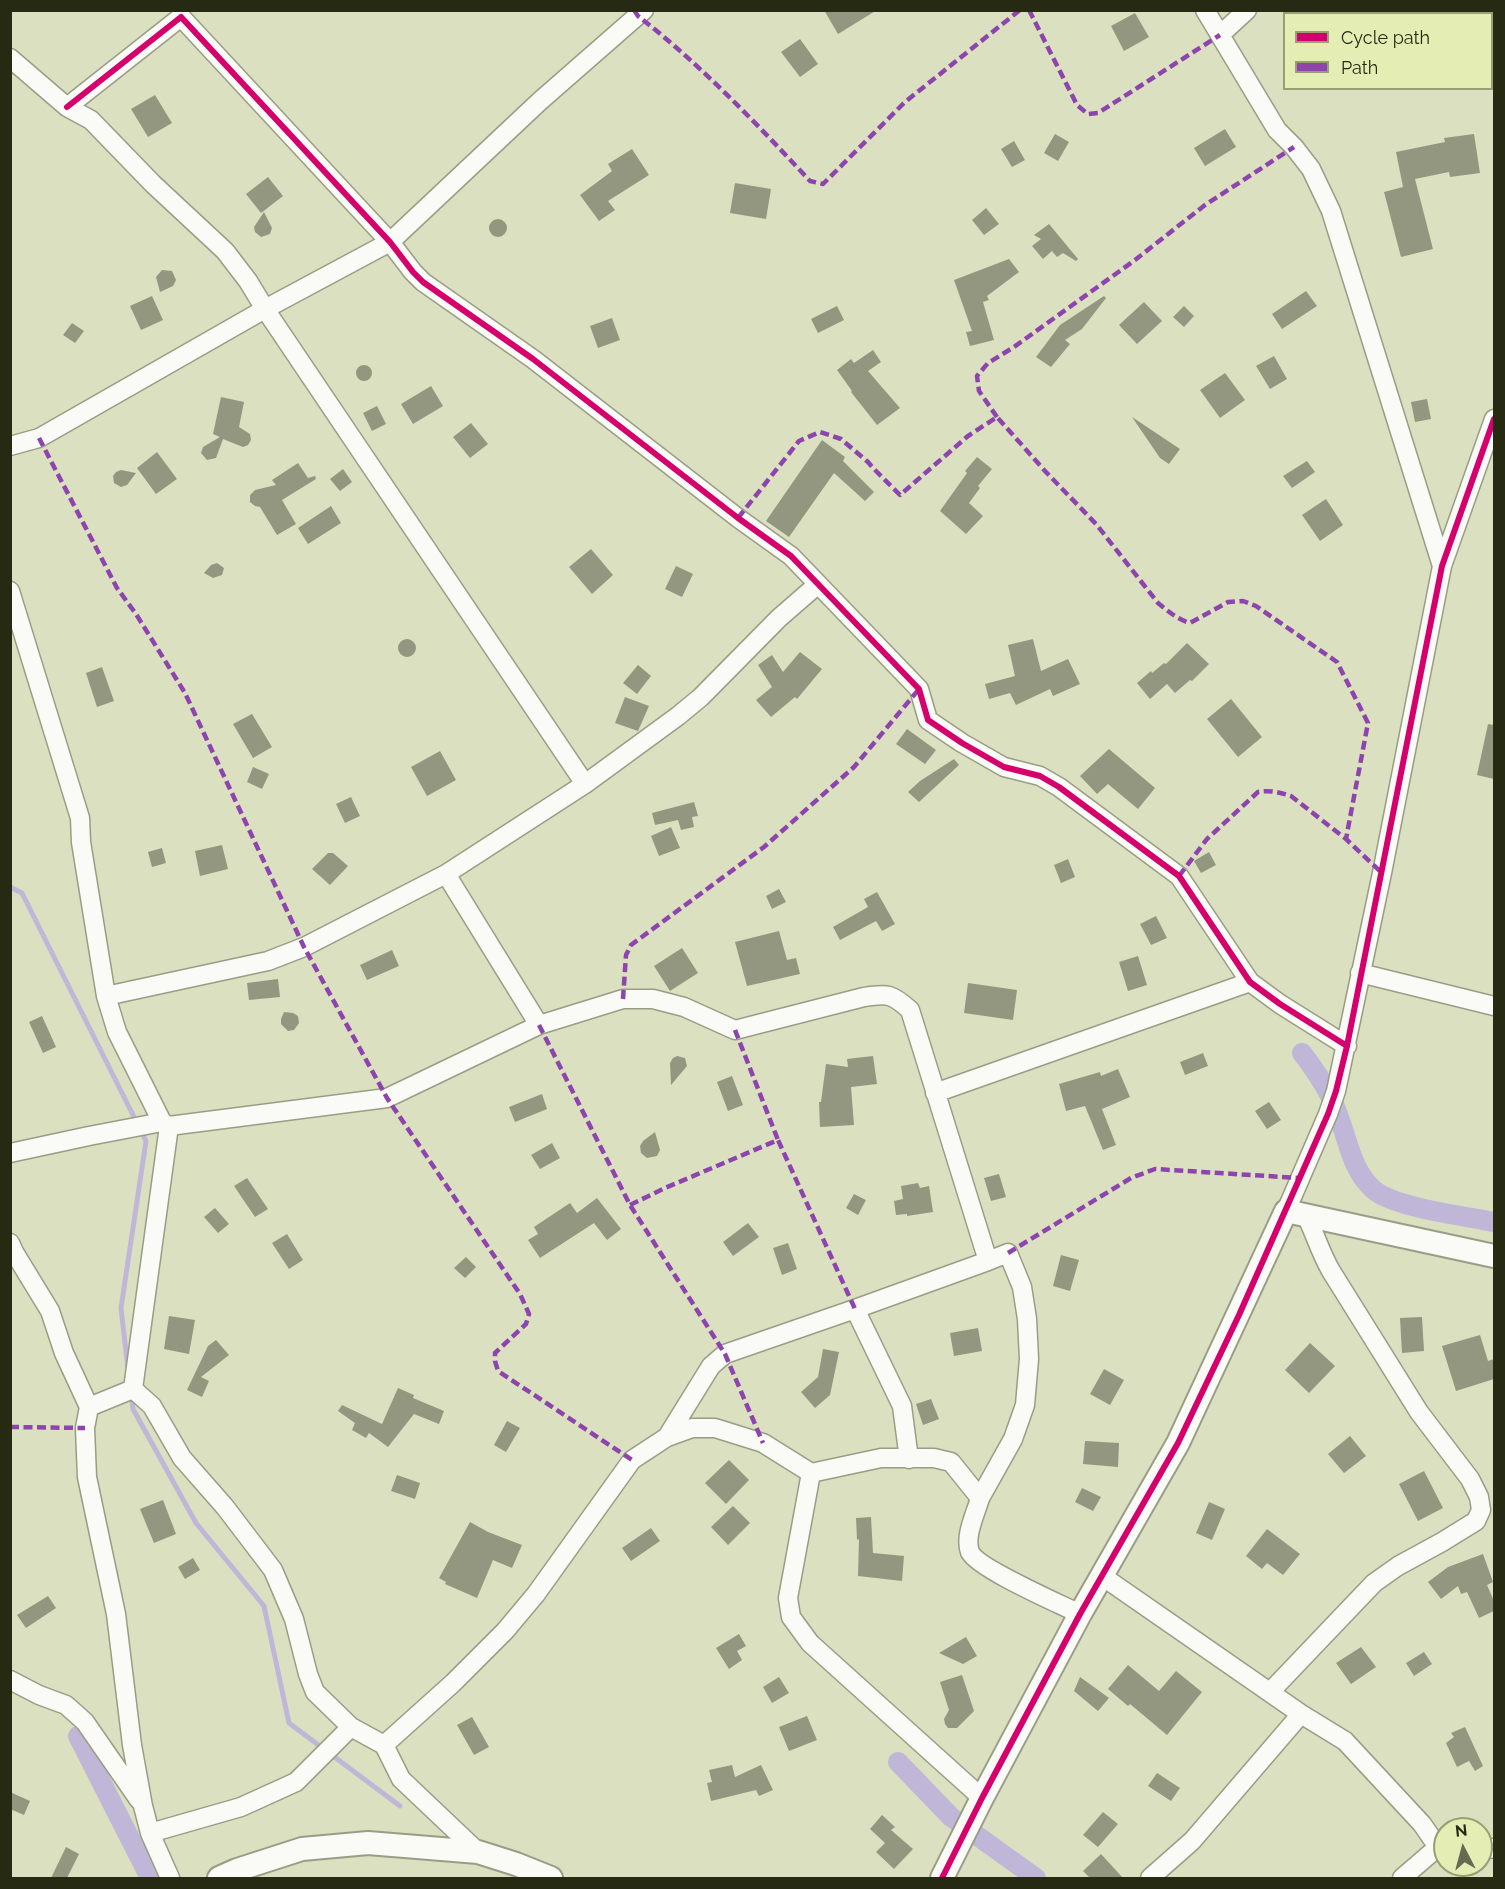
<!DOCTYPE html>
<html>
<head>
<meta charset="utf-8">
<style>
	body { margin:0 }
	#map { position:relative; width:1505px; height:1889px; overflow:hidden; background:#dbe0c0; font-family:Raleway,sans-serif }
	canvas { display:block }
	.frame { position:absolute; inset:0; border:12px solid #272a13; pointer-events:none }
	.legend { position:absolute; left:1283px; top:12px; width:210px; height:78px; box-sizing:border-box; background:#e4edb3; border:2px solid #989f73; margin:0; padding:8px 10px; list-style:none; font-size:18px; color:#272a13 }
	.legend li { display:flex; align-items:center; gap:12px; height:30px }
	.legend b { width:30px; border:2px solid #989f73 }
	.north { position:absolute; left:1433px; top:1817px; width:60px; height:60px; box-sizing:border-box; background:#e4edb3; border:2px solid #989f73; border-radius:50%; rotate:354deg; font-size:16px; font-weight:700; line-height:24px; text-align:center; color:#272a13 }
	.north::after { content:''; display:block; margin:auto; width:21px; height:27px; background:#666a50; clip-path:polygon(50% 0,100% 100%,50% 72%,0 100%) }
</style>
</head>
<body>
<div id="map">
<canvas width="1505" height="1889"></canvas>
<div class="frame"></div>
<ul class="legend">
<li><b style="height:8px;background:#d6006c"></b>Cycle path</li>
<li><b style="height:8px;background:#8e44ad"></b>Path</li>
</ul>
<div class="north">N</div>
</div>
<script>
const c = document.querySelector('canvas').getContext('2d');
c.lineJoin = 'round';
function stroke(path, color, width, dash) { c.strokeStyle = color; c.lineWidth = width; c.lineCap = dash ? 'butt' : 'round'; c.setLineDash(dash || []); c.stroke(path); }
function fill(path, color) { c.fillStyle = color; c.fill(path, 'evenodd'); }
stroke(new Path2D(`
	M 10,887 L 22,893 L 146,1141 L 121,1308 L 128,1369
	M 131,1393 L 133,1409 L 196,1523 L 264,1606 L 289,1723 L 400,1806`), '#c0b7d8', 5);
stroke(new Path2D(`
	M 1302,1053 C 1316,1071 1329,1090 1337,1112 C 1348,1139 1351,1170 1374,1190 C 1396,1208 1465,1216 1494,1222
	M 78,1736 L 150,1878
	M 898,1762 L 951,1817 L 1036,1878`), '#c0b7d8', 20);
fill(new Path2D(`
	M 824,10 L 877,10 L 838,34 Z
	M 1135,13 L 1149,37 L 1124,51 L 1111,26 Z
	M 800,39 L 818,64 L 800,77 L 781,52 Z
	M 155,95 L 172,123 L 148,137 L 131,109 Z
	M 1225,129 L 1236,147 L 1205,166 L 1194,148 Z
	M 1055,134 L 1069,142 L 1058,161 L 1044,153 Z
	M 1474,134 L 1480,173 L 1450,177 L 1449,172 L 1415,179 L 1433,249 L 1401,257 L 1384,192 L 1403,187 L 1396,152 L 1445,142 L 1444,138 Z
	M 1014,141 L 1025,160 L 1012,167 L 1001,149 Z
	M 632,149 L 649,175 L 608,201 L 615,210 L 599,221 L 580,195 L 612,171 L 608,164 Z
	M 268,177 L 283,196 L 261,213 L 246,194 Z
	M 735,183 L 771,189 L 766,219 L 730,213 Z
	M 986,208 L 999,224 L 984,235 L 972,220 Z
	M 264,212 L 272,228 L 270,234 L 261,237 L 255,232 L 254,227 Z
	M489 228a9 9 0 1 1 18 0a9 9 0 1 1-18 0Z
	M 1049,224 L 1078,259 L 1076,261 L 1063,253 L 1057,257 L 1052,251 L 1043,259 L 1032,246 L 1041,239 L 1034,235 Z
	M 1009,259 L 1019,272 L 987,296 L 989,300 L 983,302 L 994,340 L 970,346 L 966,332 L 972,331 L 954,280 Z
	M 162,270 L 172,271 L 176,280 L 173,286 L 160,292 L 156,277 Z
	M 1306,291 L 1317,306 L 1282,329 L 1272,314 Z
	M 152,296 L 163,320 L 141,330 L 130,306 Z
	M 1104,296 L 1106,298 L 1082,329 L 1065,340 L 1070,344 L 1051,367 L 1036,357 L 1060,325 Z
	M 1144,302 L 1162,321 L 1137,344 L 1119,325 Z
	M 837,306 L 844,320 L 818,333 L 811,319 Z
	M 1184,306 L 1194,316 L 1184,327 L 1173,317 Z
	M 612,318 L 620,340 L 598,348 L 590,326 Z
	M 72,323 L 84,331 L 75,343 L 63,335 Z
	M 873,350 L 881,362 L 868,371 L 900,408 L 877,425 L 851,392 L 852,391 L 837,370 L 851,359 L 854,363 Z
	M 1274,356 L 1287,379 L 1270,389 L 1256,366 Z
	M356 373a8 8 0 1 1 16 0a8 8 0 1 1-16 0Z
	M 1225,373 L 1245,400 L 1220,418 L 1200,390 Z
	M 431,386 L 443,406 L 413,424 L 401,404 Z
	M 221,397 L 244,402 L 239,427 L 250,434 L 251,440 L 248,445 L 243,447 L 223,439 L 216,458 L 207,460 L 201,453 L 203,447 L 220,437 L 213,434 Z
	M 1427,399 L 1431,419 L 1415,422 L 1411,402 Z
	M 377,406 L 386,424 L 372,431 L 363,413 Z
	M 1132,417 L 1180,449 L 1169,464 L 1160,458 Z
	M 471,423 L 488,444 L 470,458 L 453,437 Z
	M 822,440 L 845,457 L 843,461 L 874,492 L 865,501 L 834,473 L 789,537 L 766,521 Z
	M 157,452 L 177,479 L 156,494 L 137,468 Z
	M 977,457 L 992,469 L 978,486 L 980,488 L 969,503 L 983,516 L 966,534 L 940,511 L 967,473 L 965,471 Z
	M 1307,461 L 1315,472 L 1292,488 L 1283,476 Z
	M 298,463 L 308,478 L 315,476 L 316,479 L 282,500 L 296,524 L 277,535 L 260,507 L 255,506 L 250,502 L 250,495 L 255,490 L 276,485 L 272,480 Z
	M 343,469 L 352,482 L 340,491 L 330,479 Z
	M 121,470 L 136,473 L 127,485 L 121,487 L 114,483 L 113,476 L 116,472 Z
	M 1326,499 L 1343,525 L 1320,541 L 1302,515 Z
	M 331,506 L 341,523 L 308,544 L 298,528 Z
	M 591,549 L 613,575 L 592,594 L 569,567 Z
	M 217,563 L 224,568 L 222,575 L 213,578 L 204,573 L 211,565 Z
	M 676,566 L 693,574 L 682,597 L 665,589 Z
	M398 648a9 9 0 1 1 18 0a9 9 0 1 1-18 0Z
	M 1033,639 L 1041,671 L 1068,659 L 1080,684 L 1053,696 L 1050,689 L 1016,705 L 1010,693 L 989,699 L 985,684 L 1015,676 L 1008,645 Z
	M 1187,643 L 1209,664 L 1192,681 L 1190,680 L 1175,693 L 1167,684 L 1150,699 L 1137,683 L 1151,671 L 1152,673 L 1164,663 L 1166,664 Z
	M 800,652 L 822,669 L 797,699 L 795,697 L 771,717 L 756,700 L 772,687 L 758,665 L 772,655 L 783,672 Z
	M 638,665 L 651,676 L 637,694 L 623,683 Z
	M 102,667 L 114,701 L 97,707 L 86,673 Z
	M 625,697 L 649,706 L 638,731 L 615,723 Z
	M 1231,699 L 1262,737 L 1238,757 L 1207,719 Z
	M 252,714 L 272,747 L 253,758 L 233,724 Z
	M 1488,724 L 1494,725 L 1494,779 L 1477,775 Z
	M 907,729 L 936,750 L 925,764 L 896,744 Z
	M 1109,749 L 1155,788 L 1138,809 L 1108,784 L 1097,794 L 1080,776 Z
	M 440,751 L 456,780 L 427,796 L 411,767 Z
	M 954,759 L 959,765 L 919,802 L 908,792 L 920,781 Z
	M 253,767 L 269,774 L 262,789 L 247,782 Z
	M 351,797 L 360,816 L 345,823 L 336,804 Z
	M 694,802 L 698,816 L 692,817 L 694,827 L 681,830 L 678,820 L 655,825 L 652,813 Z
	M 671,827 L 680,848 L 659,856 L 651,836 Z
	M 222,845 L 228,869 L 200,876 L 195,851 Z
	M 162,848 L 166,863 L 152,867 L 148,852 Z
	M 1209,852 L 1216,865 L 1201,873 L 1194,861 Z
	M 328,853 L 333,853 L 348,866 L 330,885 L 312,869 Z
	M 1068,859 L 1075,877 L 1061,883 L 1054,865 Z
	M 779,889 L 786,902 L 772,909 L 766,896 Z
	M 877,892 L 895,924 L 882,931 L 876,921 L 840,940 L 833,927 L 868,907 L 864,899 Z
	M 1156,916 L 1167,938 L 1151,945 L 1140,924 Z
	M 779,931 L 787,960 L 796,958 L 800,974 L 747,986 L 735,942 Z
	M 682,948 L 698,973 L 670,991 L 654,966 Z
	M 392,950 L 399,966 L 367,980 L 360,965 Z
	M 1138,956 L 1147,985 L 1128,991 L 1119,962 Z
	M 278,979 L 280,997 L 249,1000 L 247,983 Z
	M 968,983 L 1017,990 L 1013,1020 L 964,1013 Z
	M 284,1012 L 293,1013 L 298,1016 L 299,1023 L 294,1030 L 288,1031 L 281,1024 L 281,1019 Z
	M 42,1016 L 56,1047 L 43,1053 L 29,1022 Z
	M 1203,1053 L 1208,1066 L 1185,1075 L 1180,1062 Z
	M 677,1056 L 685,1058 L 687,1066 L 671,1085 L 670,1063 L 673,1058 Z
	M 873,1056 L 877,1084 L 851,1087 L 854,1125 L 820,1127 L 819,1102 L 821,1102 L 826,1064 L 848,1067 L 847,1059 Z
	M 1118,1069 L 1130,1097 L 1102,1109 L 1116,1145 L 1103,1150 L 1085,1106 L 1066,1111 L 1059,1084 L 1100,1072 L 1101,1076 Z
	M 732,1076 L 743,1105 L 728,1111 L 717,1082 Z
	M 542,1094 L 547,1109 L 515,1122 L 509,1107 Z
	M 1269,1102 L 1281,1120 L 1267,1129 L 1255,1111 Z
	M 655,1132 L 660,1150 L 657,1156 L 647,1158 L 641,1153 L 640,1146 L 643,1141 Z
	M 552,1143 L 560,1158 L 540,1169 L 531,1155 Z
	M 999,1174 L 1006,1197 L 991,1201 L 984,1178 Z
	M 247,1178 L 268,1209 L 255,1217 L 234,1186 Z
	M 918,1183 L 920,1188 L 929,1186 L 933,1212 L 907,1216 L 907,1214 L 896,1215 L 894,1201 L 903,1199 L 901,1186 Z
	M 854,1194 L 866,1200 L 858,1215 L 846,1208 Z
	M 597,1198 L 621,1229 L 607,1240 L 594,1223 L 540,1258 L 528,1240 L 538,1234 L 534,1227 L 570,1203 L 577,1213 Z
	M 215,1208 L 229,1224 L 218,1233 L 204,1217 Z
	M 748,1223 L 759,1237 L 733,1256 L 723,1242 Z
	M 287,1234 L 303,1260 L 289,1269 L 272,1243 Z
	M 788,1243 L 797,1269 L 782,1275 L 773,1248 Z
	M 1061,1255 L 1079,1260 L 1070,1291 L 1053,1286 Z
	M 466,1257 L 476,1267 L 465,1278 L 454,1268 Z
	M 169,1316 L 195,1320 L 189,1354 L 164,1349 Z
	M 1422,1317 L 1424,1351 L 1402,1353 L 1400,1318 Z
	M 978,1328 L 982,1351 L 954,1356 L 950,1333 Z
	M 1480,1335 L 1488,1361 L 1494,1359 L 1494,1379 L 1456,1391 L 1442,1346 Z
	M 216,1340 L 229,1355 L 201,1377 L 209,1381 L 202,1397 L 187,1390 L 208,1346 Z
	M 1310,1343 L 1335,1366 L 1309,1393 L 1285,1370 Z
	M 823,1349 L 839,1352 L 830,1395 L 815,1408 L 801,1392 L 818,1377 Z
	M 1104,1369 L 1124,1380 L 1110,1405 L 1090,1394 Z
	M 398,1388 L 414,1395 L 413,1398 L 444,1411 L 439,1424 L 414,1414 L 388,1447 L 369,1433 L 366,1438 L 352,1430 L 355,1423 L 338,1411 L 342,1405 L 382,1424 Z
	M 931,1399 L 939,1419 L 923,1425 L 916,1404 Z
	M 507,1421 L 520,1428 L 506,1452 L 494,1445 Z
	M 1350,1436 L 1366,1456 L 1344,1473 L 1328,1454 Z
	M 1085,1441 L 1119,1443 L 1118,1467 L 1083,1464 Z
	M 729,1460 L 749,1480 L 726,1504 L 705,1483 Z
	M 1424,1471 L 1443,1508 L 1418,1521 L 1399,1484 Z
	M 397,1475 L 420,1483 L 415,1499 L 391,1491 Z
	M 1082,1488 L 1101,1497 L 1093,1511 L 1075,1502 Z
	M 163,1500 L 176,1534 L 154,1543 L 140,1509 Z
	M 1209,1502 L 1225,1509 L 1212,1540 L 1196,1533 Z
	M 733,1506 L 750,1523 L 728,1545 L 711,1527 Z
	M 871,1517 L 873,1553 L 904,1556 L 902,1581 L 858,1576 L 859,1539 L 857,1540 L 856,1518 Z
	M 470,1522 L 488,1532 L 522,1545 L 512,1568 L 493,1560 L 477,1598 L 445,1584 L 446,1582 L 439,1578 Z
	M 651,1528 L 660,1541 L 631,1561 L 622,1548 Z
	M 1267,1529 L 1300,1554 L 1283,1575 L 1267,1563 L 1262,1569 L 1246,1556 Z
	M 1483,1554 L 1493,1582 L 1487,1585 L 1494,1601 L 1494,1611 L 1479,1618 L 1467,1592 L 1461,1594 L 1458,1586 L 1441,1599 L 1428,1582 L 1448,1567 Z
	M 193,1558 L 200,1570 L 185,1579 L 178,1567 Z
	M 48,1596 L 56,1608 L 26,1628 L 17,1615 Z
	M 739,1634 L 746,1646 L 737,1651 L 742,1660 L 729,1669 L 716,1648 Z
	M 966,1637 L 977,1656 L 963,1664 L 939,1653 Z
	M 1361,1647 L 1376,1667 L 1351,1684 L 1336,1663 Z
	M 1424,1652 L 1432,1664 L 1414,1676 L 1406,1663 Z
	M 1128,1665 L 1159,1691 L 1176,1671 L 1202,1692 L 1167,1735 L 1130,1704 L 1128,1706 L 1108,1689 Z
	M 962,1675 L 974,1711 L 957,1728 L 948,1728 L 945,1724 L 944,1719 L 949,1710 L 940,1682 Z
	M 779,1677 L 789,1693 L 772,1703 L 763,1687 Z
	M 1080,1677 L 1109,1698 L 1098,1711 L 1074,1691 Z
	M 807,1716 L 817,1740 L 789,1751 L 779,1727 Z
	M 472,1717 L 489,1747 L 474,1755 L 457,1725 Z
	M 1465,1727 L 1483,1766 L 1475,1771 L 1469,1761 L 1457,1767 L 1446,1743 L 1454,1737 L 1451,1733 Z
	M 732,1765 L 735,1777 L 761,1765 L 773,1790 L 759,1796 L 756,1790 L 711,1801 L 707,1783 L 712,1782 L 709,1770 Z
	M 1157,1773 L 1180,1788 L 1171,1801 L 1148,1786 Z
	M 10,1792 L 30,1801 L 24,1815 L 10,1809 Z
	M 1103,1812 L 1118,1824 L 1098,1847 L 1083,1835 Z
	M 882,1815 L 895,1827 L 891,1830 L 913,1849 L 894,1869 L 876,1852 L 885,1843 L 870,1829 Z
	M 66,1847 L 79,1854 L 67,1878 L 51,1878 Z
	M 1101,1854 L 1123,1878 L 1090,1878 L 1083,1871 Z`), '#94977f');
const minor = new Path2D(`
	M 1205,10 L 1220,35 L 1247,10
	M 1220,35 L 1277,130 L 1294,147 L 1311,169 L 1331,211 L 1442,566
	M 10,58 L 67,107 L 91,120 L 153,184 L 225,251 L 248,281 L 265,309 L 585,784
	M 67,107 L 181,17 L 390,242 L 413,272 L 423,282 L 533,359 L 738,518 L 791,556 L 919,689 L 928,720 L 962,743 L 1004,767 L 1040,776 L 1059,787 L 1179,876 L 1250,982 L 1280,1004 L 1347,1046
	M 10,446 L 39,438 L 265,309 L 390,242 L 540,101 L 644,10
	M 10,591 L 80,818 L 81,842 L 106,996 L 117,1032 L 162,1122 L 169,1126 L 133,1389
	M 1360,973 L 1494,1006
	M 106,996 L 268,961 L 304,947 L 446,874
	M 539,1025 L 623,999 L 653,999 L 684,1007 L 735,1030 L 864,997 C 888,993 892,994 910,1010 L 988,1261 L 855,1309 L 902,1406 L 909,1459
	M 935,1093 L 1250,982
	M 169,1126 L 387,1098 L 539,1025 L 446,874 L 585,784 L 678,716 L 701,697 L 779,618 L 817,585
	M 10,1153 L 89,1136 L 162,1122
	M 1286,1211 L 1328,1114 L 1336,1091 L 1382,873 L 1442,566 L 1494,419
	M 10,1243 L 14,1252 L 50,1311 L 64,1353 L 89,1407 L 85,1428 L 87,1477 L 116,1614 L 132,1745 L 143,1806 L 150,1833 L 170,1878
	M 133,1389 L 152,1406 L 182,1458 L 225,1507 L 273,1570 L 294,1619 L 308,1674 L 315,1692 L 351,1727 L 384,1745 L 401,1779 L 478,1852
	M 89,1407 L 133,1389
	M 667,1437 L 711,1366 L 725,1354 L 855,1309
	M 811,1473 L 788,1598 L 791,1617 L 810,1643 L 982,1798
	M 980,1498 L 1013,1439 L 1025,1405 L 1029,1359 L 1027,1319 L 1022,1287 L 1008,1253 L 988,1261
	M 1102,1576 L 1301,1714 L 1345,1741 L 1422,1824 L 1438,1847 L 1402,1878
	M 10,1680 L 39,1695 L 66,1705 L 85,1722 L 139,1800
	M 1270,1692 L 1374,1583 L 1398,1566 L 1442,1542 L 1476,1521 L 1481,1510 L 1479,1497 L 1470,1479 L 1419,1412 L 1331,1271 C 1321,1254 1315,1234 1306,1215
	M 384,1745 L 453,1683 L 505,1631 L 536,1594 L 632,1460 L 667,1437 L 692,1428 L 715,1428 L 763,1443 L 811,1473 L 881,1458 L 934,1458 L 951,1462 L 980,1498 C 976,1513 964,1536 970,1552 C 977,1568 1060,1604 1080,1614
	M 150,1833 L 241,1807 L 296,1782 L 351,1727
	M 1481,1850 L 1494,1848
	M 1150,1878 L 1192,1841 L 1301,1714`);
const tertiary = new Path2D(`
	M 219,1878 L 237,1870 L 302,1849 L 368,1843 L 478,1852 L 516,1864 L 551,1878
	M 942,1878 L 982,1798 L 1080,1614 L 1178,1443 L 1286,1211 L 1494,1256`);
stroke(minor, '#9a9d85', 21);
stroke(tertiary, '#9a9d85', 26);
stroke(minor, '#fafaf6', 18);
stroke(tertiary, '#fafaf6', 22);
stroke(new Path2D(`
	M 634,10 L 638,16 C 701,65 756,123 810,181 L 823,184 L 905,102 L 1020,10
	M 1029,10 L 1077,105 L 1088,114 L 1098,113 L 1220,35
	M 997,417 L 979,391 L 977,376 L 988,363 L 1014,347 L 1135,260 L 1205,205 L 1294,147
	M 39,438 L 117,588 L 136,614 L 185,693 L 304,947 L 387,1098 L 520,1294 L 529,1314 L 526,1324 L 495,1353 L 495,1361 L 498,1371 L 632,1460
	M 738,518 L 799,441 L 820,432 L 841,439 L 868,462 L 873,468 L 900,495 L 968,436 L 997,417 L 1045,471 L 1096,524 L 1158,603 C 1169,612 1177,619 1190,623 L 1228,602 L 1243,601 L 1256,606 L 1337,662 L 1368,723 L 1346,839
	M 1179,876 L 1207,839 L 1258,792 C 1269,790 1280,792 1291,796 L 1346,839 L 1382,873
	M 623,999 L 626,955 L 631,945 L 764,847 L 854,767 L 919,689
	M 539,1025 L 630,1205 L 725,1354 L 763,1443
	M 735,1030 L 778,1140
	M 630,1205 L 665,1188 L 778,1140 L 855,1309
	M 1008,1253 L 1131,1178 L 1155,1169 L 1299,1178
	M 10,1427 L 85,1428`), '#8e44ad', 4.5, [9, 4.5]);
stroke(new Path2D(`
	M 67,107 L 181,17 L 390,242 L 413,272 L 423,282 L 533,359 L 738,518 L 791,556 L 919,689 L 928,720 L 962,743 L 1004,767 L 1040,776 L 1059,787 L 1179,876 L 1250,982 L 1280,1004 L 1347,1046
	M 942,1878 L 982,1798 L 1080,1614 L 1178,1443 L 1239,1315 L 1328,1114 L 1336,1091 L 1347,1046 L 1442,566 L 1494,419`), '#d6006c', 6);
</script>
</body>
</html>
